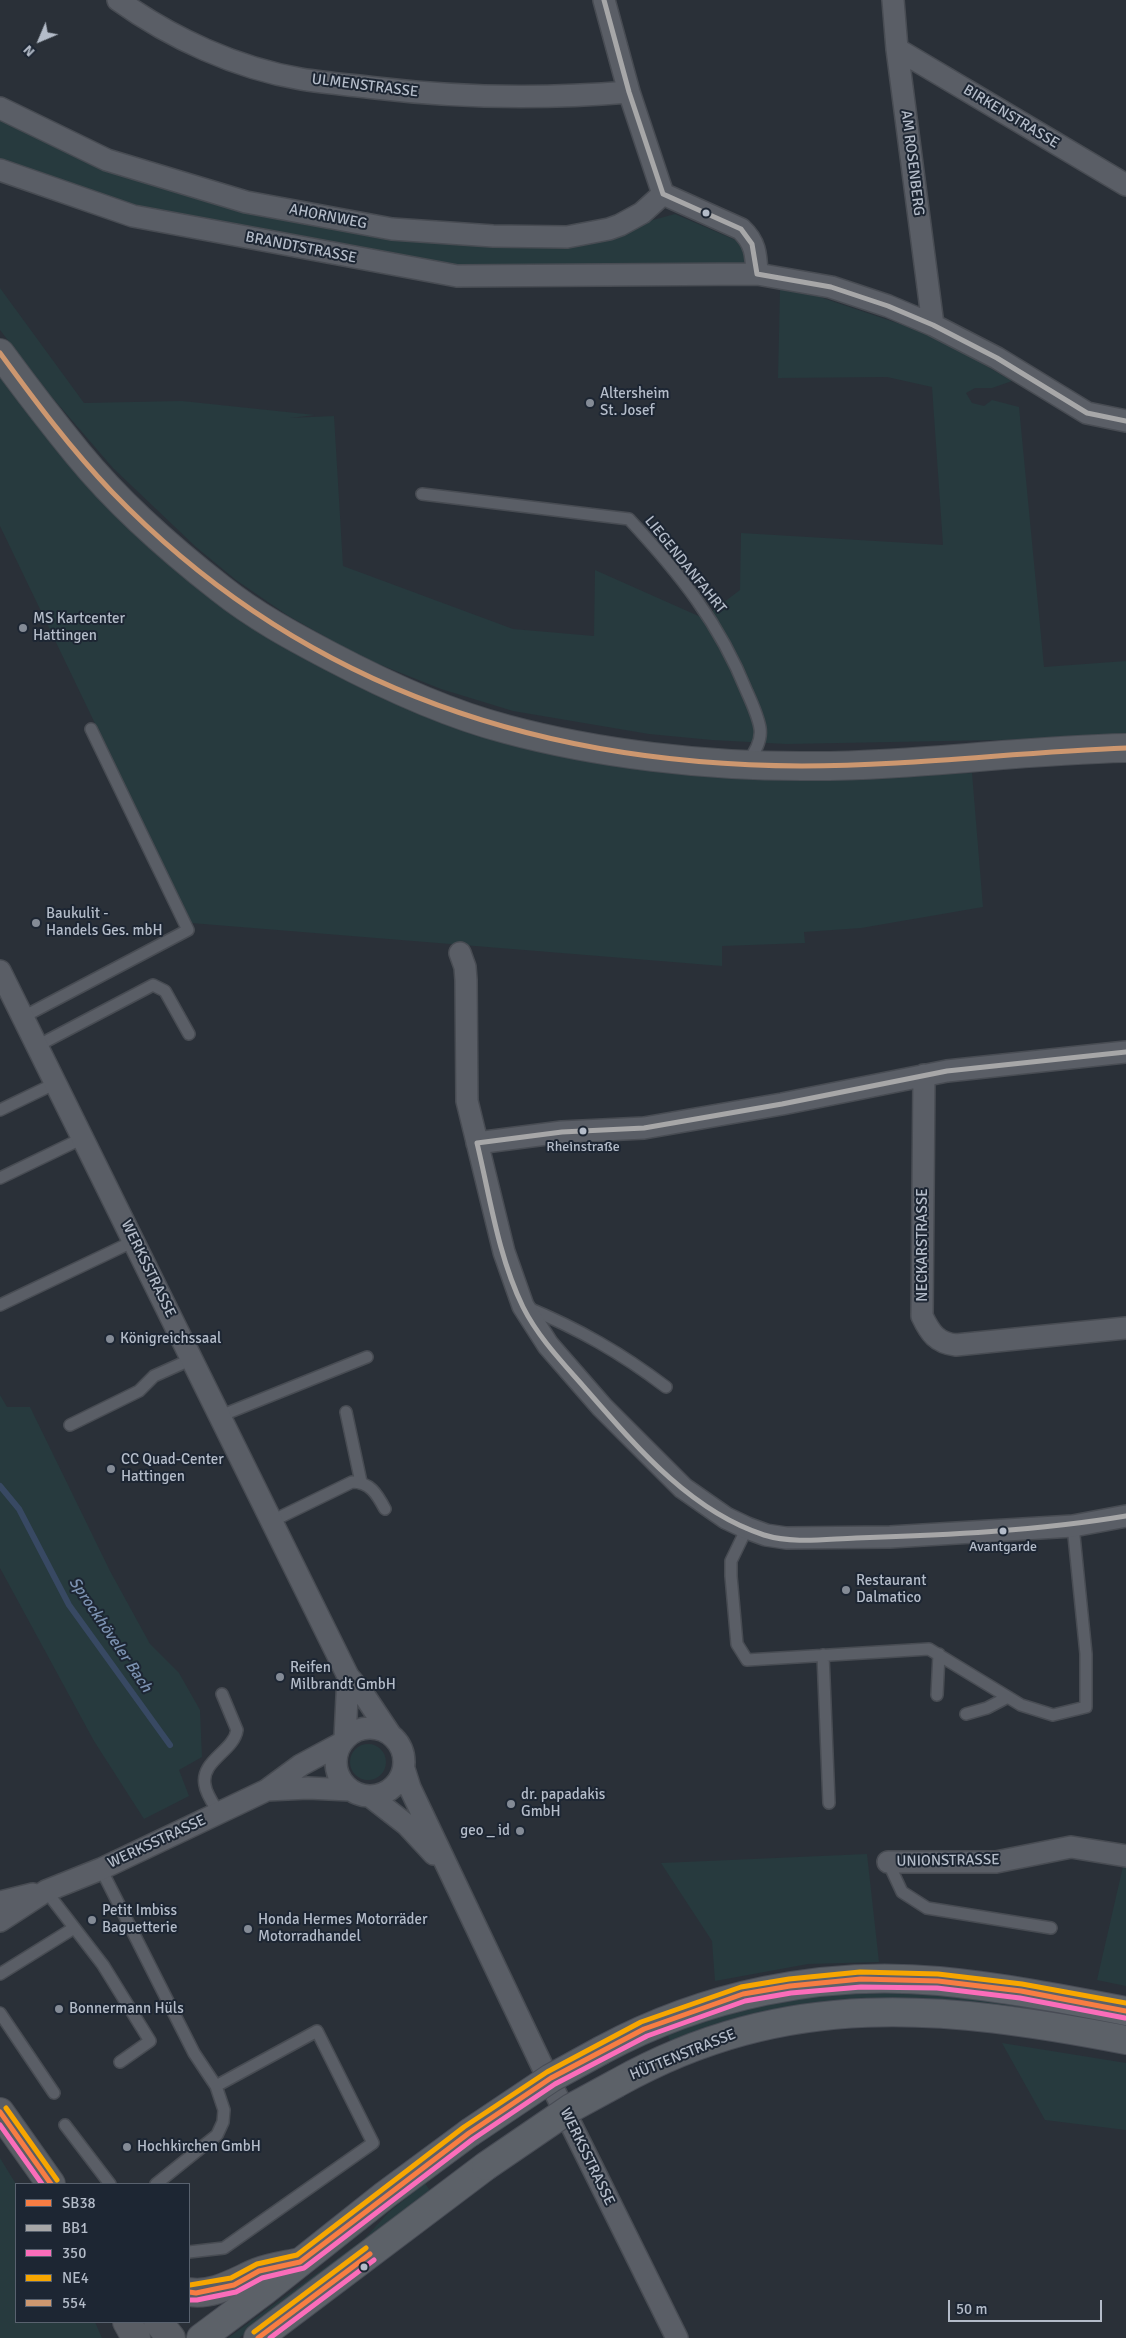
<!DOCTYPE html>
<html>
<head>
<meta charset="utf-8">
<style>
	body { margin:0 }
	#map { position:relative; width:1126px; height:2338px; overflow:hidden; background:#2a3038; font-family:Signika,sans-serif }
	canvas { display:block }
	.legend { position:absolute; left:15px; top:2183px; width:175px; height:140px; box-sizing:border-box; background:#1d2633; border:1px solid #59626f; margin:0; padding:6px 9px; list-style:none; font-size:15px; color:#b4bcc9 }
	.legend li { display:flex; align-items:center; gap:10px; height:25px }
	.legend b { width:25px; border:1px solid #59626f }
	.north { position:absolute; left:15px; top:15px; width:50px; height:50px; -webkit-text-stroke:4px #1d2633; paint-order:stroke; rotate:225deg; font-size:14px; font-weight:700; line-height:20px; text-align:center; color:#b4bcc9 }
	.north::after { content:''; display:block; margin:auto; width:18px; height:22px; background:#b4bcc9; clip-path:polygon(50% 0,100% 100%,50% 72%,0 100%) }
	.scale { position:absolute; left:948px; top:2300px; width:154px; height:22px; box-sizing:border-box; border:2px solid #b4bcc9; border-top:0; padding-left:6px; font-size:15px; line-height:18px; white-space:nowrap; color:#b4bcc9; -webkit-text-stroke:4px #1d2633; paint-order:stroke }
</style>
</head>
<body>
<div id="map">
<canvas width="1126" height="2338"></canvas>
<ul class="legend">
<li><b style="height:6px;background:#f77d43"></b>SB38</li>
<li><b style="height:6px;background:#a7a7a8"></b>BB1</li>
<li><b style="height:6px;background:#fb6dba"></b>350</li>
<li><b style="height:6px;background:#f7a600"></b>NE4</li>
<li><b style="height:6px;background:#cd976f"></b>554</li>
</ul>
<div class="north">N</div>
<div class="scale">50 m</div>
</div>
<script>
const c = document.querySelector('canvas').getContext('2d');
c.lineJoin = 'round';
function fill(path, color) { c.fillStyle = color; c.fill(path, 'evenodd'); }
function stroke(path, color, width, dash) { c.strokeStyle = color; c.lineWidth = width; c.lineCap = dash ? 'butt' : 'round'; c.setLineDash(dash || []); c.stroke(path); }
function drawText(font, color, halo, rows, align = 'center') {
  c.font = font + ' Signika,sans-serif'; c.lineWidth = 4; c.setLineDash([]); c.textBaseline = 'middle'; c.strokeStyle = halo; c.fillStyle = color; for (const [text, x, y, turn = 0] of rows) {
    c.save(); c.translate(x, y); c.rotate((+turn || 0) * Math.PI / 180); c.textAlign = isNaN(turn) ? turn : align; if (halo) c.strokeText(text, 0, 0); c.fillText(text, 0, 0); c.restore();
  }
}
fill(new Path2D(`
	M 0,112 L 251,208 L 605,239 L 653,220 L 675,214 L 740,242 L 745,256 L 744,265 L 707,263 L 453,268 L 130,212 L 0,164 Z
	M 0,288 L 84,403 L 182,401 L 315,415 L 290,418 L 334,416 L 343,566 L 513,629 L 594,636 L 595,570 L 703,618 L 740,590 L 741,533 L 943,545 L 932,387 L 887,377 L 778,378 L 780,289 L 817,296 L 918,330 L 937,337 L 1012,381 L 992,388 L 975,388 L 966,393 L 972,403 L 984,406 L 992,400 L 1019,407 L 1044,667 L 1126,661 L 1126,734 L 1051,739 L 786,744 L 712,740 L 649,734 L 513,711 L 441,689 L 361,657 L 287,615 L 236,580 L 196,547 L 113,468 L 51,396 L 0,330 Z
	M 0,377 L 43,429 L 118,510 L 432,719 L 876,776 L 972,773 L 983,907 L 861,928 L 804,932 L 805,943 L 722,946 L 722,966 L 191,923 L 0,526 Z
	M 0,1395 L 7,1407 L 30,1407 L 110,1571 L 150,1644 L 179,1673 L 200,1710 L 202,1757 L 179,1770 L 189,1796 L 144,1819 L 94,1741 L 0,1568 Z
	M350 1762a18 18 0 1 1 36 0a18 18 0 1 1-36 0Z
	M 867,1854 L 879,1962 L 808,1964 L 715,1981 L 712,1941 L 661,1863 Z
	M 1124,1862 L 1126,1862 L 1126,1986 L 1097,1980 Z
	M 857,1991 L 956,1993 L 1126,2021 L 1126,2029 L 986,2005 L 672,2045 L 666,2031 L 741,2007 L 798,1997 Z
	M 1002,2043 L 1126,2063 L 1126,2130 L 1045,2120 Z
	M 0,2158 L 16,2184 L 16,2322 L 95,2322 L 102,2338 L 0,2338 Z
	M 425,2183 L 432,2194 L 239,2338 L 228,2338 L 364,2239 L 389,2212 Z`), '#273a3e');
stroke(new Path2D(`
	M 0,1486 L 19,1509 L 69,1605 L 170,1745`), '#384963', 6);
const lane = new Path2D(`
	M 422,494 L 629,519 C 680,574 719,622 747,692 C 752,703 758,716 760,728 C 762,740 754,754 747,763
	M 23,1017 L 188,930 L 91,729
	M 37,1046 L 153,985 L 165,991 L 189,1034
	M 0,1110 L 56,1083
	M 0,1178 L 83,1138
	M 0,1305 L 134,1241
	M 526,1307 C 579,1329 621,1353 666,1387
	M 346,1412 L 361,1482
	M 220,1416 L 367,1357
	M 70,1425 L 139,1391 L 154,1376 L 192,1359
	M 272,1521 L 352,1482 C 370,1482 377,1494 385,1509
	M 747,1528 L 731,1561 L 731,1576 L 737,1644 L 747,1660 L 929,1649 L 1021,1705 L 1053,1715 L 1086,1707 L 1086,1654 L 1073,1526
	M 823,1655 L 829,1803
	M 937,1695 L 939,1654
	M 966,1714 L 987,1708 L 1008,1697
	M 219,1813 C 214,1805 206,1794 205,1785 C 200,1761 234,1751 237,1730 L 222,1694
	M 888,1862 L 902,1892 L 927,1908 L 1051,1928
	M 101,1869 L 194,2053 L 216,2086 L 317,2031 L 373,2143 L 224,2248 L 189,2252
	M 46,1891 L 103,1965 L 150,2041 L 120,2062
	M 0,1974 L 74,1928
	M 0,2013 L 54,2093
	M 65,2125 L 110,2184
	M 156,2184 L 217,2135 L 223,2122 L 224,2110 L 216,2086`);
const street = new Path2D(`
	M 118,0 C 171,38 236,68 301,79 C 325,83 351,85 376,88 C 460,98 544,99 629,92
	M 604,0 L 629,92 L 663,194 L 741,229 C 756,243 756,255 757,274
	M 893,0 L 897,49 L 933,325
	M 897,49 L 1126,185
	M 0,108 L 107,160 L 246,202 L 392,229 L 493,236 L 567,237 L 609,229 L 620,225 L 642,213 L 663,194
	M 0,170 L 133,216 L 457,276 L 757,274 L 831,287 L 888,306 L 933,325 L 997,358 L 1087,413 L 1126,421
	M 460,953 L 465,967 L 466,980 L 467,1101 L 504,1252 L 523,1306 L 548,1345 L 602,1407 L 683,1488 L 726,1518 L 747,1528 L 766,1535 L 786,1538 L 890,1537 L 1073,1526 L 1126,1516
	M 0,971 L 348,1676 L 366,1698 L 390,1734
	M 924,1075 L 922,1316 C 930,1333 937,1343 956,1345 L 1126,1328
	M 477,1143 L 562,1132 L 644,1128 L 782,1104 L 947,1071 L 1126,1052
	M336 1762a34 34 0 1 1 68 0a34 34 0 1 1-68 0Z
	M 345,1738 L 348,1676
	M 404,1769 L 410,1788 L 545,2072 L 677,2338
	M 267,1790 L 308,1788 L 350,1790
	M 371,1797 L 407,1825 L 434,1854
	M 888,1862 L 996,1862 L 1071,1847 L 1126,1856
	M 0,1902 L 33,1894
	M 0,1921 L 46,1891 L 101,1869 L 267,1790 L 301,1765 L 340,1744`);
const secondary = new Path2D(`
	M 0,353 C 25,387 51,421 78,454 C 118,503 171,550 221,589 C 255,616 292,636 330,656 C 385,685 445,713 506,729 C 598,754 706,766 802,766 C 910,767 1018,750 1126,748
	M 0,2112 L 51,2184
	M 189,2292 C 214,2296 236,2281 258,2272 C 271,2267 287,2265 300,2262
	M 127,2322 L 136,2338
	M 158,2322 L 171,2338`);
const primary = new Path2D(`
	M 602,2050 C 704,1995 823,1970 939,1981 C 1002,1987 1064,1999 1126,2011
	M 617,2083 C 787,1988 944,2005 1126,2040
	M 201,2338 L 264,2291 L 385,2195 L 469,2133
	M 258,2338 L 486,2166`);
stroke(lane, '#484c53', 14);
stroke(street, '#484c53', 24);
stroke(secondary, '#484c53', 30);
stroke(primary, '#484c55', 30);
stroke(lane, '#5a5e66', 11);
stroke(street, '#5a5e66', 21);
stroke(secondary, '#595d64', 28);
stroke(primary, '#5c6168', 28);
const primaryBridge = new Path2D(`
	M 469,2133 L 551,2078 L 602,2050
	M 486,2166 L 571,2108 L 617,2083`);
stroke(primaryBridge, '#484c55', 30, []);
stroke(primaryBridge, '#5c6168', 28);
stroke(new Path2D(`
	M 0,2112 L 51,2184
	M 189,2292 L 196,2293 L 234,2285 L 259,2271 L 300,2262 L 469,2133 L 551,2078 L 644,2029 L 743,1994 L 790,1986 L 861,1979 L 938,1981 L 1021,1991 L 1126,2011
	M 258,2338 L 370,2254`), '#f77d43', 5);
stroke(new Path2D(`
	M 604,0 L 629,92 L 663,194 L 741,229 L 752,244 L 757,274
	M 757,274 L 831,287 L 888,306 L 933,325 L 997,358 L 1087,413 L 1126,421
	M 477,1143 C 490,1197 498,1256 523,1307 C 538,1337 562,1362 584,1387 C 634,1444 689,1511 764,1535 C 793,1544 826,1539 856,1538 C 946,1535 1037,1531 1126,1516
	M 477,1143 L 562,1132 L 644,1128 L 782,1104 L 947,1071 L 1126,1052`), '#a7a7a8', 5);
stroke(new Path2D(`
	M 0,2125 L 42,2184
	M 189,2300 L 197,2300 L 236,2292 L 262,2278 L 304,2268 L 473,2139 L 555,2084 L 647,2036 L 745,2001 L 791,1993 L 861,1987 L 937,1988 L 1020,1998 L 1125,2018
	M 270,2338 L 374,2260`), '#fb6dba', 5);
stroke(new Path2D(`
	M 6,2108 L 57,2180
	M 190,2285 L 231,2278 L 257,2264 L 297,2255 L 464,2127 L 547,2072 L 641,2022 L 741,1987 L 789,1979 L 860,1972 L 938,1974 L 1022,1984 L 1126,2003
	M 254,2332 L 366,2248`), '#f7a600', 5);
stroke(new Path2D(`
	M 0,353 C 35,401 71,449 112,492 C 299,686 536,765 802,766 C 910,766 1018,752 1126,748`), '#cd976f', 5);
for (const [x, y, r, color] of [
	[706,213,4.5,"#b4bcc9"],
	[590,403,5,"#848b96"],
	[23,628,5,"#848b96"],
	[36,923,5,"#848b96"],
	[583,1131,4.5,"#b4bcc9"],
	[110,1339,5,"#848b96"],
	[111,1469,5,"#848b96"],
	[1003,1531,4.5,"#b4bcc9"],
	[846,1590,5,"#848b96"],
	[280,1677,5,"#848b96"],
	[511,1804,5,"#848b96"],
	[520,1831,5,"#848b96"],
	[92,1920,5,"#848b96"],
	[248,1929,5,"#848b96"],
	[59,2009,5,"#848b96"],
	[127,2147,5,"#848b96"],
	[364,2267,4.5,"#b4bcc9"]
]) { const dot = new Path2D(); dot.arc(x, y, r, 0, 2 * Math.PI); c.fillStyle = color; c.fill(dot); stroke(dot, '#1d2633', 2); }
drawText('14px', '#b4bcc9', '#1d2633', [
	["Rheinstraße",583,1147],
	["Avantgarde",1003,1547]
]);
drawText('15px', '#b4bcc9', '#1d2633', [
	["ULMENSTRASSE",365,86,7],
	["BIRKENSTRASSE",1011,117,31],
	["AM ROSENBERG",912,163,83],
	["AHORNWEG",328,217,11],
	["BRANDTSTRASSE",301,248,11],
	["LIEGENDANFAHRT",685,565,51],
	["NECKARSTRASSE",923,1245,-90],
	["WERKSSTRASSE",148,1269,64],
	["WERKSSTRASSE",157,1842,-25],
	["UNIONSTRASSE",948,1861,-1],
	["HÜTTENSTRASSE",683,2055,-22],
	["WERKSSTRASSE",587,2157,64]
]);
drawText('15px', '#b4bcc9', '#1d2633', [
	["Altersheim",600,394],
	["St. Josef",600,411],
	["MS Kartcenter",33,619],
	["Hattingen",33,636],
	["Baukulit -",46,914],
	["Handels Ges. mbH",46,931],
	["Königreichssaal",120,1339],
	["CC Quad-Center",121,1460],
	["Hattingen",121,1477],
	["Restaurant",856,1581],
	["Dalmatico",856,1598],
	["Reifen",290,1668],
	["Milbrandt GmbH",290,1685],
	["dr. papadakis",521,1795],
	["GmbH",521,1812],
	["geo _ id",510,1831,"right"],
	["Petit Imbiss",102,1911],
	["Baguetterie",102,1928],
	["Honda Hermes Motorräder",258,1920],
	["Motorradhandel",258,1937],
	["Bonnermann Hüls",69,2009],
	["Hochkirchen GmbH",137,2147]
], 'left');
drawText('italic 16px', '#7c92b1', '#1d2633', [
	["Sprockhöveler Bach",110,1635,56]
]);
</script>
</body>
</html>
